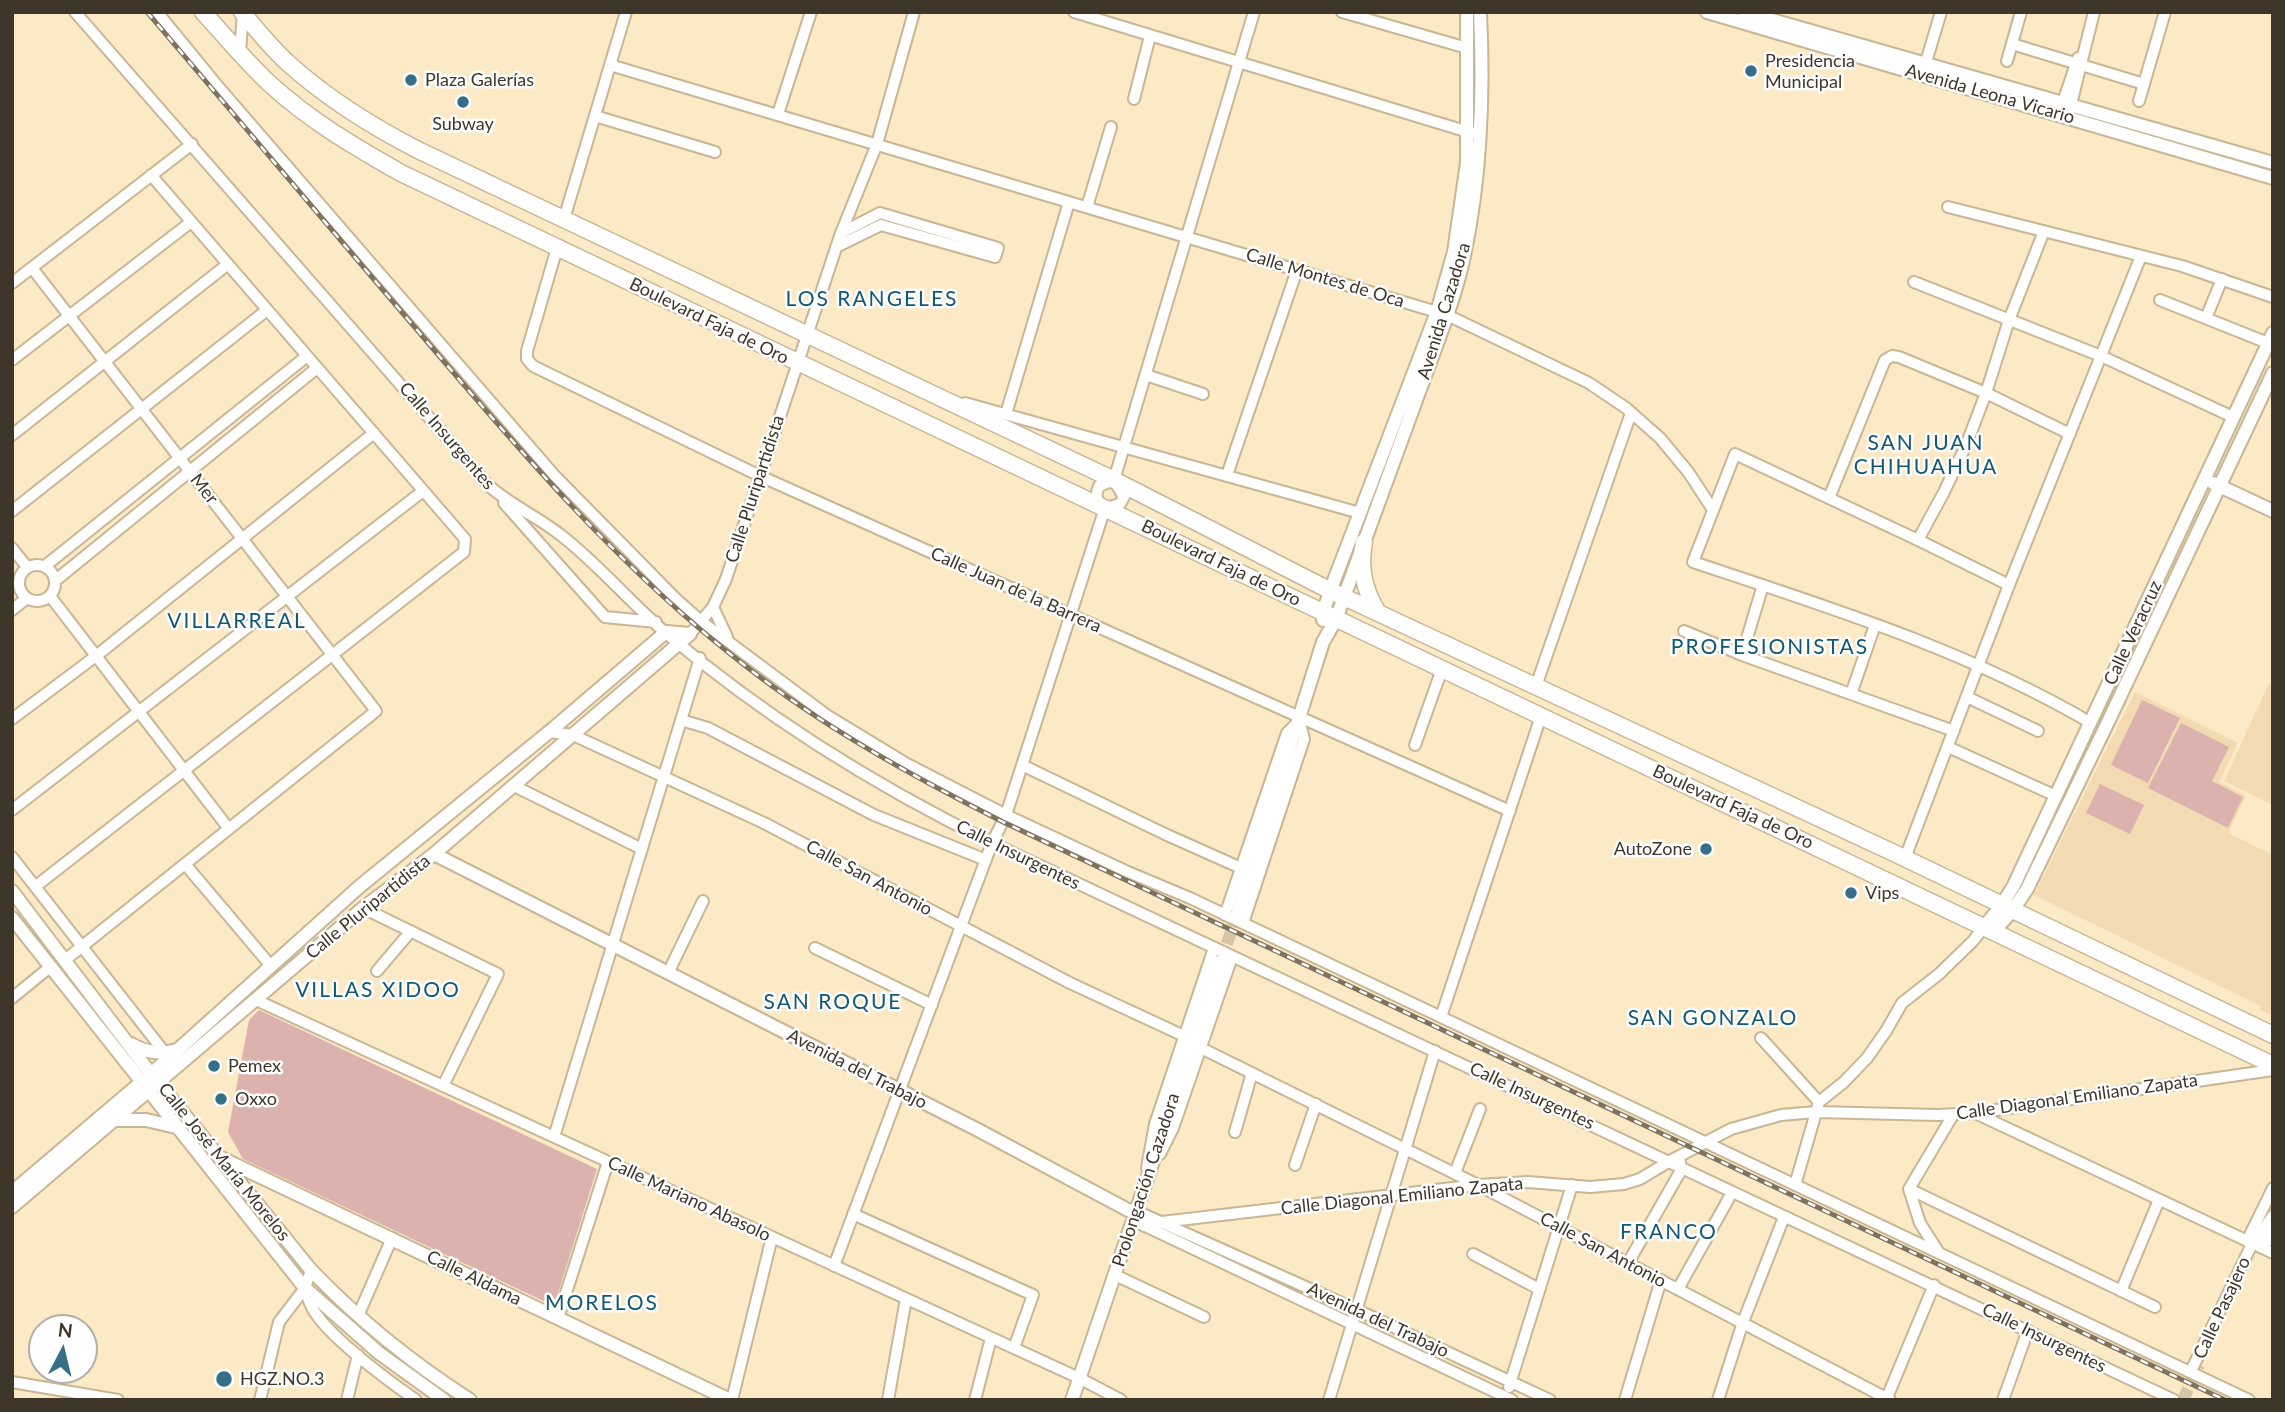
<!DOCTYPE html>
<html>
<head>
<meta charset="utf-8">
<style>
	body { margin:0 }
	#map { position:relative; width:2285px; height:1412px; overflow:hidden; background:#fce9c6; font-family:Lato,sans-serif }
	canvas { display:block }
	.frame { position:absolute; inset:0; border:14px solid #3e3629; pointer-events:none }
	.north { position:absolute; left:28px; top:1314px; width:70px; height:70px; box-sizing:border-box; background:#fff; border:2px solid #b2afa9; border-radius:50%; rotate:7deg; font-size:19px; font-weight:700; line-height:28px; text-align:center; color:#3e3629 }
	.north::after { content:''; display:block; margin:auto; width:24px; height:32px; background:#366e88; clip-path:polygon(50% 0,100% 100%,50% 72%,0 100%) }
</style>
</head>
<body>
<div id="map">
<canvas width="2285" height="1412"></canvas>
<div class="frame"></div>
<div class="north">N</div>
</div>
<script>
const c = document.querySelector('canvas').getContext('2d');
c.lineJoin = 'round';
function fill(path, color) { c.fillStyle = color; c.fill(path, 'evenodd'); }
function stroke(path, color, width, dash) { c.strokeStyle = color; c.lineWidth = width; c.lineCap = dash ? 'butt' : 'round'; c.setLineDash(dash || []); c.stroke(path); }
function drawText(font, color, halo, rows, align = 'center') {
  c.font = font + ' Lato,sans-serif'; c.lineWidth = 5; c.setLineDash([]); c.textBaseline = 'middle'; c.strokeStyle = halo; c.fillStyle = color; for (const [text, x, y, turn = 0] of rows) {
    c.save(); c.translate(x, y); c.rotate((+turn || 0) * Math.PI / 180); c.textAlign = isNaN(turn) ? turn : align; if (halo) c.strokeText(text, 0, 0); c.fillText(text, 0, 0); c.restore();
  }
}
fill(new Path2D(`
	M 2269,683 L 2273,685 L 2273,805 L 2224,781 Z
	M 2135,692 L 2238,743 L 2219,782 L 2246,796 L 2228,833 L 2273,855 L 2273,1016 L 2260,1010 L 2261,1006 L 2034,895 Z`), '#f2dbb2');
fill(new Path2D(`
	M 2142,700 L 2180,718 L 2148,783 L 2111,765 Z
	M 2181,723 L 2229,747 L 2212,781 L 2243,797 L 2228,828 L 2148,788 Z
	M 2100,784 L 2144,805 L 2130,834 L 2086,813 Z
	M 259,1010 L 597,1169 L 554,1306 L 243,1159 L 228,1132 L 249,1020 Z`), '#dbb2ae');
stroke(new Path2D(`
	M 1221,961 L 1238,911
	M 2183,1400 L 2199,1365`), '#d6c5a7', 12, [12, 6]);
const minor = new Path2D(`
	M 75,12 L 488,485 C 511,506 539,517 562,536 C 600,566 631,603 667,634 C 766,718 876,786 992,843 L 2174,1400
	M 157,12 L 216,84 L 554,475 L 676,599 L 702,622 L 828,716 L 907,764 L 1006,815 L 1128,872 L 1190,898 L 2249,1400
	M 1074,12 L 1475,134
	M 1342,12 L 1467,48
	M 2012,44 L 2144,84
	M 240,52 L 243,12
	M 2007,61 L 2021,12
	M 610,65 L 1447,315 L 1589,383 L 1626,408 L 1660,438 L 1689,473 L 1713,510
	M 1923,72 L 1941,12
	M 1134,99 L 1150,36
	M 2139,101 L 2165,12
	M 2063,102 L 2078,58
	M 2071,104 L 2094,12
	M 778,114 L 811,12
	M 595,116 L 715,152
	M 1087,207 L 1111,127
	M 1948,207 L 2182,266 L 2273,297
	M 564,219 L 626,12
	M 836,247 L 881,225 L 995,257 L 998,248 L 880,213 L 841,233
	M 557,248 L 527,351 L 527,359 L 533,366 L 760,476 L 1510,811
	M 32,268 L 376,711 L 65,960
	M 1914,282 L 2101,356 L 2233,417
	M 12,283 L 192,144
	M 2160,300 L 2268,343
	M 2206,318 L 2222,279
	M 12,360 L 191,222
	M 1146,375 L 1203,394
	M 965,403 L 1360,513
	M 1006,414 L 1069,202
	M 12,435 L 228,264
	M 1227,475 L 1297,270
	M 1114,480 L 1254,12
	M 1829,498 L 1885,360 L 1892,356 L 1899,357 L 1986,393 L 2070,434
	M 504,503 L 605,617 L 656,622
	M 1103,506 C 1096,499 1095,496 1099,486 L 1114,480
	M 1105,508 L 1120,504 L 1124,497 L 1116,484
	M 12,511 L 267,310
	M 1918,540 L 1944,492 L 1967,443 L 1986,393 L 2009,320 L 2044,231
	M 12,548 L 27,567
	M19 583a18 18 0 1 1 36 0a18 18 0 1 1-36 0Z
	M 45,566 L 307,356
	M 56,580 L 317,368
	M 2009,585 L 1918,540 L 1735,454 L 1693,562 C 1828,607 1967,650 2091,723
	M 50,596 L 229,829
	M 713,607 L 727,637
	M 12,610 L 27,598
	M 1684,631 L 1742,655 L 1954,731
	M 690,634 L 713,607 L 726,579 L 841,233 L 877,144 L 914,12
	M 1742,655 L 1763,585
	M 1536,686 L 1631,413
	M 1851,694 L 1875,625
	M 1967,697 L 2038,731
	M 12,719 L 96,656 L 374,433
	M 681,720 L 708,728 L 874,815 L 986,860
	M 549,732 L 573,735 L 764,823 L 1070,983 L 1184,1036
	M 1415,745 L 1442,669
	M 1948,747 L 2056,796
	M 1022,765 L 1167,835 L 1241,868
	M 514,786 L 642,849
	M 12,810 L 423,491
	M 12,857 L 165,1053
	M 1905,858 L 2009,585 L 2141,256
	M 185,864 L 271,966
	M 36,886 L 464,552 L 465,539 L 151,175
	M 363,908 L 498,974 L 443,1086
	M 1225,915 L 1287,733 L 1298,722
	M 1243,923 L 1304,739 L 1299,720
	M 815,948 L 932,1005
	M 377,971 L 411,931
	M 668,973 L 703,901
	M 12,998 L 50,967
	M 256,1000 L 1079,1378 L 1121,1400
	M 1441,1017 L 1541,716
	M 1761,1038 L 1819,1102
	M 1201,1048 L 1478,1185 L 1890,1400
	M 1975,1113 L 2273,1253
	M 1235,1132 L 1252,1073
	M 554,1137 L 700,658
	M 1160,1154 L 1173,1128 L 1232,957
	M 1295,1165 L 1316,1104
	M 1147,1168 L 1155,1124 L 1214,948
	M 1455,1173 L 1480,1109
	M 1795,1185 L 1819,1102 L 1844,1082 L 1867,1058 L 1886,1031 L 1902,1003 L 1939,974 L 1973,941 L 1984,927
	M 1909,1189 L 2155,1307
	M 1136,1211 L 1357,1310 L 1550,1400
	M 853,1214 L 1033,1295 L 1014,1348
	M 1141,1224 L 1512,1400
	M 1144,1226 L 1162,1222 L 1478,1185 L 1528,1182 L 1590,1187 L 1624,1184 L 1640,1179 L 1670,1161 L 1731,1129 L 1781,1115 L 1816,1112 L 1938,1115 L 1975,1113 L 2273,1070
	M 2247,1241 L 2273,1188
	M 2262,1248 L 2273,1233
	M 1939,1253 L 1920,1223 L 1909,1189 L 1953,1115
	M 1473,1254 L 1539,1289
	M 1628,1263 L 1680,1172 L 1680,1162
	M 834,1266 L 992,843 L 1006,815 L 1105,508
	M 1115,1275 L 1204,1317
	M 304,1289 C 308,1297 310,1306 316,1314 C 335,1341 387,1380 416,1400
	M 1678,1289 L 1729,1198
	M 2121,1291 L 2159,1200
	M 358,1316 L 392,1238
	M 558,1318 L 608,1162
	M 2191,1371 L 2252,1244
	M 12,1382 L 118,1400
	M 1509,1387 L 1572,1185
	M 260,1400 L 279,1322 L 305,1288 L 311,1270
	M 347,1400 L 358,1355
	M 732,1400 L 772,1237
	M 888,1400 L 906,1299
	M 975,1400 L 991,1338
	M 1329,1400 L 1435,1051
	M 1625,1400 L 1661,1280
	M 1718,1400 L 1743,1322 L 1784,1217
	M 1886,1400 L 1934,1285
	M 2003,1400 L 2028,1330`);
const tertiary = new Path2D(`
	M 1707,12 L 2273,178
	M 1744,12 L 2273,163
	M 2213,483 L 2273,511
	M 1323,620 L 1323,612 L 1335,578 L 1437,312 L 1454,252 L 1467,163 L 1467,12
	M 434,854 L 978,1130 L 1128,1210 L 1136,1211
	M 12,891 L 144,1065 L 311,1270 C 358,1319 412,1363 470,1400
	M 1238,911 L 1323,642 L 1336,619 C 1362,547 1388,475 1415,403 C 1432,355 1453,307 1464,256 C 1481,176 1484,94 1480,12
	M 12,918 L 305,1288 L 379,1353 L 444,1400
	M 1984,927 L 2002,905 L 2014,885 L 2273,333
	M 1993,932 L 2013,910 L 2027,889 L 2108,722 L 2273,373
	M 131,1044 C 146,1053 160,1055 177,1050
	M 115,1120 L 146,1120 L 176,1127
	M 221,1158 L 730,1400
	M 12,1192 L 152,1073 L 359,887 L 549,732 L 666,632 L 690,634
	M 12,1207 L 363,908 L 434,854 L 690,634
	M 2256,1241 L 2273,1217
	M 1072,1400 L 1221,961`);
const primary = new Path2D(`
	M 203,12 C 225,36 246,62 270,84 C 309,120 355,147 401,173 L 2273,1065
	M 242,12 C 257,30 272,49 289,64 C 329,100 373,127 420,151 L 1114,480 L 1331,591 L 1894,853 L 2273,1035
	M 1364,542 C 1359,568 1364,590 1378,613`);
stroke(minor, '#c8b694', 14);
stroke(tertiary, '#c8b694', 16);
stroke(primary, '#c8b694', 19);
stroke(minor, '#fff', 10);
stroke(tertiary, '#fff', 12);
stroke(primary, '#fff', 16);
const rail = new Path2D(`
	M 147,12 C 237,118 327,225 418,331 C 518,449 620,569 743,664 C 823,727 912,776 1003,822 L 2225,1400`);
stroke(rail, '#7f735f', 5);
stroke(rail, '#fff', 2.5, [8]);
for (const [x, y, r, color] of [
	[1751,71,7,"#366e88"],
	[411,80,7,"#366e88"],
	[463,102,7,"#366e88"],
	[1706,849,7,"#366e88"],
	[1851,893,7,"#366e88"],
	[214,1066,7,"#366e88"],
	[221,1099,7,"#366e88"],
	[224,1379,9,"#366e88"]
]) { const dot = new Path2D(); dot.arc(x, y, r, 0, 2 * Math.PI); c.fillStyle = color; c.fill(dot); stroke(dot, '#fff', 2.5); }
drawText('18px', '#3e3629', '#fff', [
	["Presidencia",1765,61],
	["Municipal",1765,82],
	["Plaza Galerías",425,80],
	["Subway",463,124,"center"],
	["AutoZone",1692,849,"right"],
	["Vips",1865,893],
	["Pemex",228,1066],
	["Oxxo",235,1099],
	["HGZ.NO.3",240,1379]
], 'left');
drawText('18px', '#3e3629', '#fff', [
	["Avenida Leona Vicario",1990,94,16],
	["Calle Montes de Oca",1325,278,17],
	["Avenida Cazadora",1444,311,-73],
	["Boulevard Faja de Oro",709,321,26],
	["Calle Insurgentes",447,436,49],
	["Mer",204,489,52],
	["Calle Pluripartidista",755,489,-72],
	["Boulevard Faja de Oro",1221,563,26],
	["Calle Juan de la Barrera",1016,590,24],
	["Calle Veracruz",2133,633,-65],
	["Boulevard Faja de Oro",1733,807,25],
	["Calle Insurgentes",1018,855,26],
	["Calle San Antonio",869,878,28],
	["Calle Pluripartidista",368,907,-39],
	["Avenida del Trabajo",857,1069,27],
	["Calle Insurgentes",1532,1096,25],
	["Calle Diagonal Emiliano Zapata",2077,1097,-8],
	["Calle José María Morelos",224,1162,51],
	["Prolongación Cazadora",1146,1180,-72],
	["Calle Diagonal Emiliano Zapata",1402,1196,-6],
	["Calle Mariano Abasolo",689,1199,25],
	["Calle San Antonio",1603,1250,28],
	["Calle Aldama",474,1278,26],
	["Calle Pasajero",2222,1308,-65],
	["Avenida del Trabajo",1378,1320,25],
	["Calle Insurgentes",2044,1338,26]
]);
c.letterSpacing = '2px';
drawText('21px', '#105874', '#fff', [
	["LOS RANGELES",872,299],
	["SAN JUAN",1926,443],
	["CHIHUAHUA",1926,467],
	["VILLARREAL",237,621],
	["PROFESIONISTAS",1770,647],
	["VILLAS XIDOO",378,990],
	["SAN ROQUE",833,1002],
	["SAN GONZALO",1713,1018],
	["FRANCO",1669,1232],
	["MORELOS",602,1303]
]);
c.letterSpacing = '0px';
</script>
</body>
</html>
